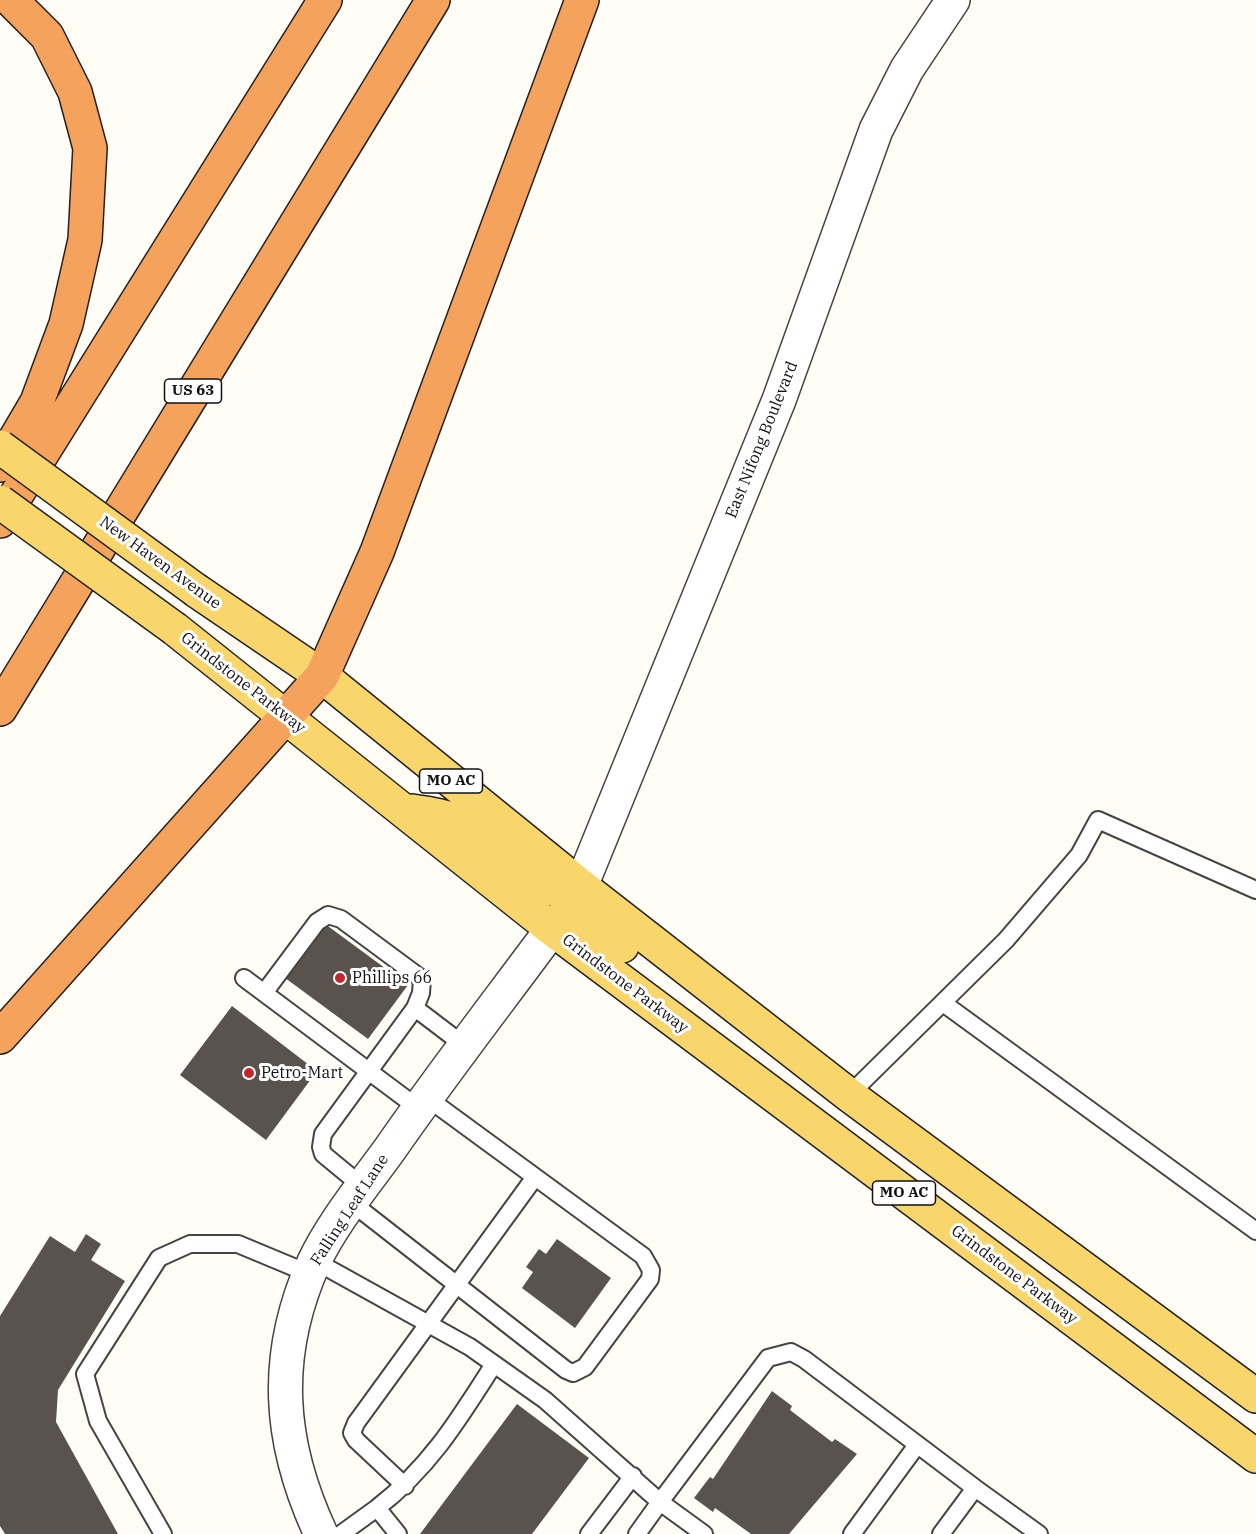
<!DOCTYPE html>
<html>
<head>
<meta charset="utf-8">
<style>
	body { margin:0 }
	canvas { display:block; background:#fffdf5 }
</style>
</head>
<body>
<canvas width="1256" height="1534"></canvas>
<script>
const c = document.querySelector('canvas').getContext('2d');
c.lineJoin = 'round';
function fill(path, color) { c.fillStyle = color; c.fill(path, 'evenodd'); }
function stroke(path, color, width, dash) { c.strokeStyle = color; c.lineWidth = width; c.lineCap = dash ? 'butt' : 'round'; c.setLineDash(dash || []); c.stroke(path); }
function drawText(font, color, halo, rows, align = 'center') {
  c.font = font + ' "IBM Plex Serif",serif'; c.lineWidth = 6; c.setLineDash([]); c.textBaseline = 'middle'; c.strokeStyle = halo; c.fillStyle = color; for (const [text, x, y, turn = 0] of rows) {
    c.save(); c.translate(x, y); c.rotate((+turn || 0) * Math.PI / 180); c.textAlign = isNaN(turn) ? turn : align; if (halo) c.strokeText(text, 0, 0); c.fillText(text, 0, 0); c.restore();
  }
}
fill(new Path2D(`
	M 321,921 L 408,985 L 368,1039 L 281,975 Z
	M 232,1006 L 317,1071 L 266,1140 L 180,1075 Z
	M 86,1234 L 101,1244 L 91,1260 L 125,1281 L 58,1390 L 56,1422 L 118,1534 L 5,1534 L 0,1526 L 0,1316 L 50,1236 L 75,1252 Z
	M 557,1239 L 611,1278 L 575,1328 L 522,1288 L 533,1272 L 526,1267 L 539,1249 L 546,1254 Z
	M 772,1391 L 792,1406 L 790,1410 L 832,1442 L 835,1439 L 857,1454 L 789,1534 L 751,1534 L 715,1508 L 713,1512 L 694,1498 L 710,1477 L 713,1479 Z
	M 517,1404 L 589,1458 L 532,1534 L 420,1534 Z`), '#5a524d');
const service = new Path2D(`
	M 244,978 L 418,1108
	M 264,993 L 317,922 L 328,915 L 341,919 L 422,979 L 421,993 L 415,1008
	M 943,1003 L 1256,1231
	M 849,1095 L 1006,940 L 1079,855 L 1098,820 L 1256,890
	M 363,1187 L 323,1154 L 321,1147 L 323,1134 L 415,1008 L 465,1046
	M 352,1203 L 566,1370 L 573,1373 L 585,1367 L 650,1279 L 651,1270 L 643,1256 L 426,1097
	M 315,1261 L 470,1347 L 545,1400 L 660,1502 L 637,1534
	M 405,1486 L 356,1440 L 352,1433 L 356,1423 L 535,1177
	M 975,1488 L 1039,1534
	M 377,1508 C 430,1467 459,1419 494,1364
	M 163,1534 L 98,1421 L 85,1374 L 159,1258 L 190,1244 L 238,1244 L 310,1274
	M 341,1534 L 377,1508 L 398,1534
	M 589,1534 L 633,1476
	M 704,1534 L 660,1502 L 768,1358 L 791,1352 L 804,1359 L 975,1488 L 941,1534
	M 852,1534 L 917,1445`);
const minor = new Path2D(`
	M 581,886 L 779,400 L 876,130 L 907,69 L 953,0
	M 321,1534 C 278,1442 272,1356 314,1262 C 333,1222 364,1185 390,1149 C 442,1074 498,1002 552,929`);
const primary = new Path2D(`
	M 197,591 L 322,676 L 581,886 L 849,1095 L 1256,1396
	M 175,629 L 552,929 L 1256,1456
	M 412,811 C 429,814 446,815 461,824 C 485,839 535,890 561,891 C 567,891 574,888 580,886
	M 552,929 L 565,914 L 574,912 L 622,946`);
const motorway = new Path2D(`
	M 0,465 L 37,402 L 66,324 L 85,240 L 90,148 L 75,92 L 47,36 L 11,0
	M 0,521 L 325,0
	M 0,709 L 433,0
	M 0,1037 L 322,676 L 377,552 L 582,0`);
stroke(service, '#444', 20);
stroke(minor, '#444', 36);
stroke(primary, '#222', 36);
stroke(motorway, '#222', 36);
stroke(service, '#fff', 16);
stroke(minor, '#fff', 33);
stroke(primary, '#f9d66b', 33);
stroke(motorway, '#f5a25d', 33);
const primaryBridge = new Path2D(`
	M 0,447 L 197,591
	M 0,502 L 175,629`);
stroke(primaryBridge, '#222', 36, []);
stroke(primaryBridge, '#f9d66b', 33);
for (const [x, y, r, color] of [
	[340,978,6,"#c4262e"],
	[249,1073,6,"#c4262e"]
]) { const dot = new Path2D(); dot.arc(x, y, r, 0, 2 * Math.PI); c.fillStyle = color; c.fill(dot); stroke(dot, '#fff', 2); }
for (const [x, y, w] of [
	[193,391,57],
	[451,781,63],
	[904,1193,63]
]) { const box = new Path2D(); box.roundRect(x - w / 2, y - 12, w, 24, 4.5); c.fillStyle = '#fff'; c.fill(box); stroke(box, '#111', 1.5); }
drawText('bold 15px', '#111', null, [
	["US 63",193,391],
	["MO AC",451,781],
	["MO AC",904,1193]
]);
drawText('16px', '#111', '#fff', [
	["East Nifong Boulevard",762,440,-68],
	["New Haven Avenue",160,563,36],
	["Grindstone Parkway",243,683,38],
	["Grindstone Parkway",625,984,37],
	["Falling Leaf Lane",350,1210,-57],
	["Grindstone Parkway",1014,1275,37]
]);
drawText('16px', '#111', '#fff', [
	["Phillips 66",352,978],
	["Petro-Mart",261,1073]
], 'left');
</script>
</body>
</html>
